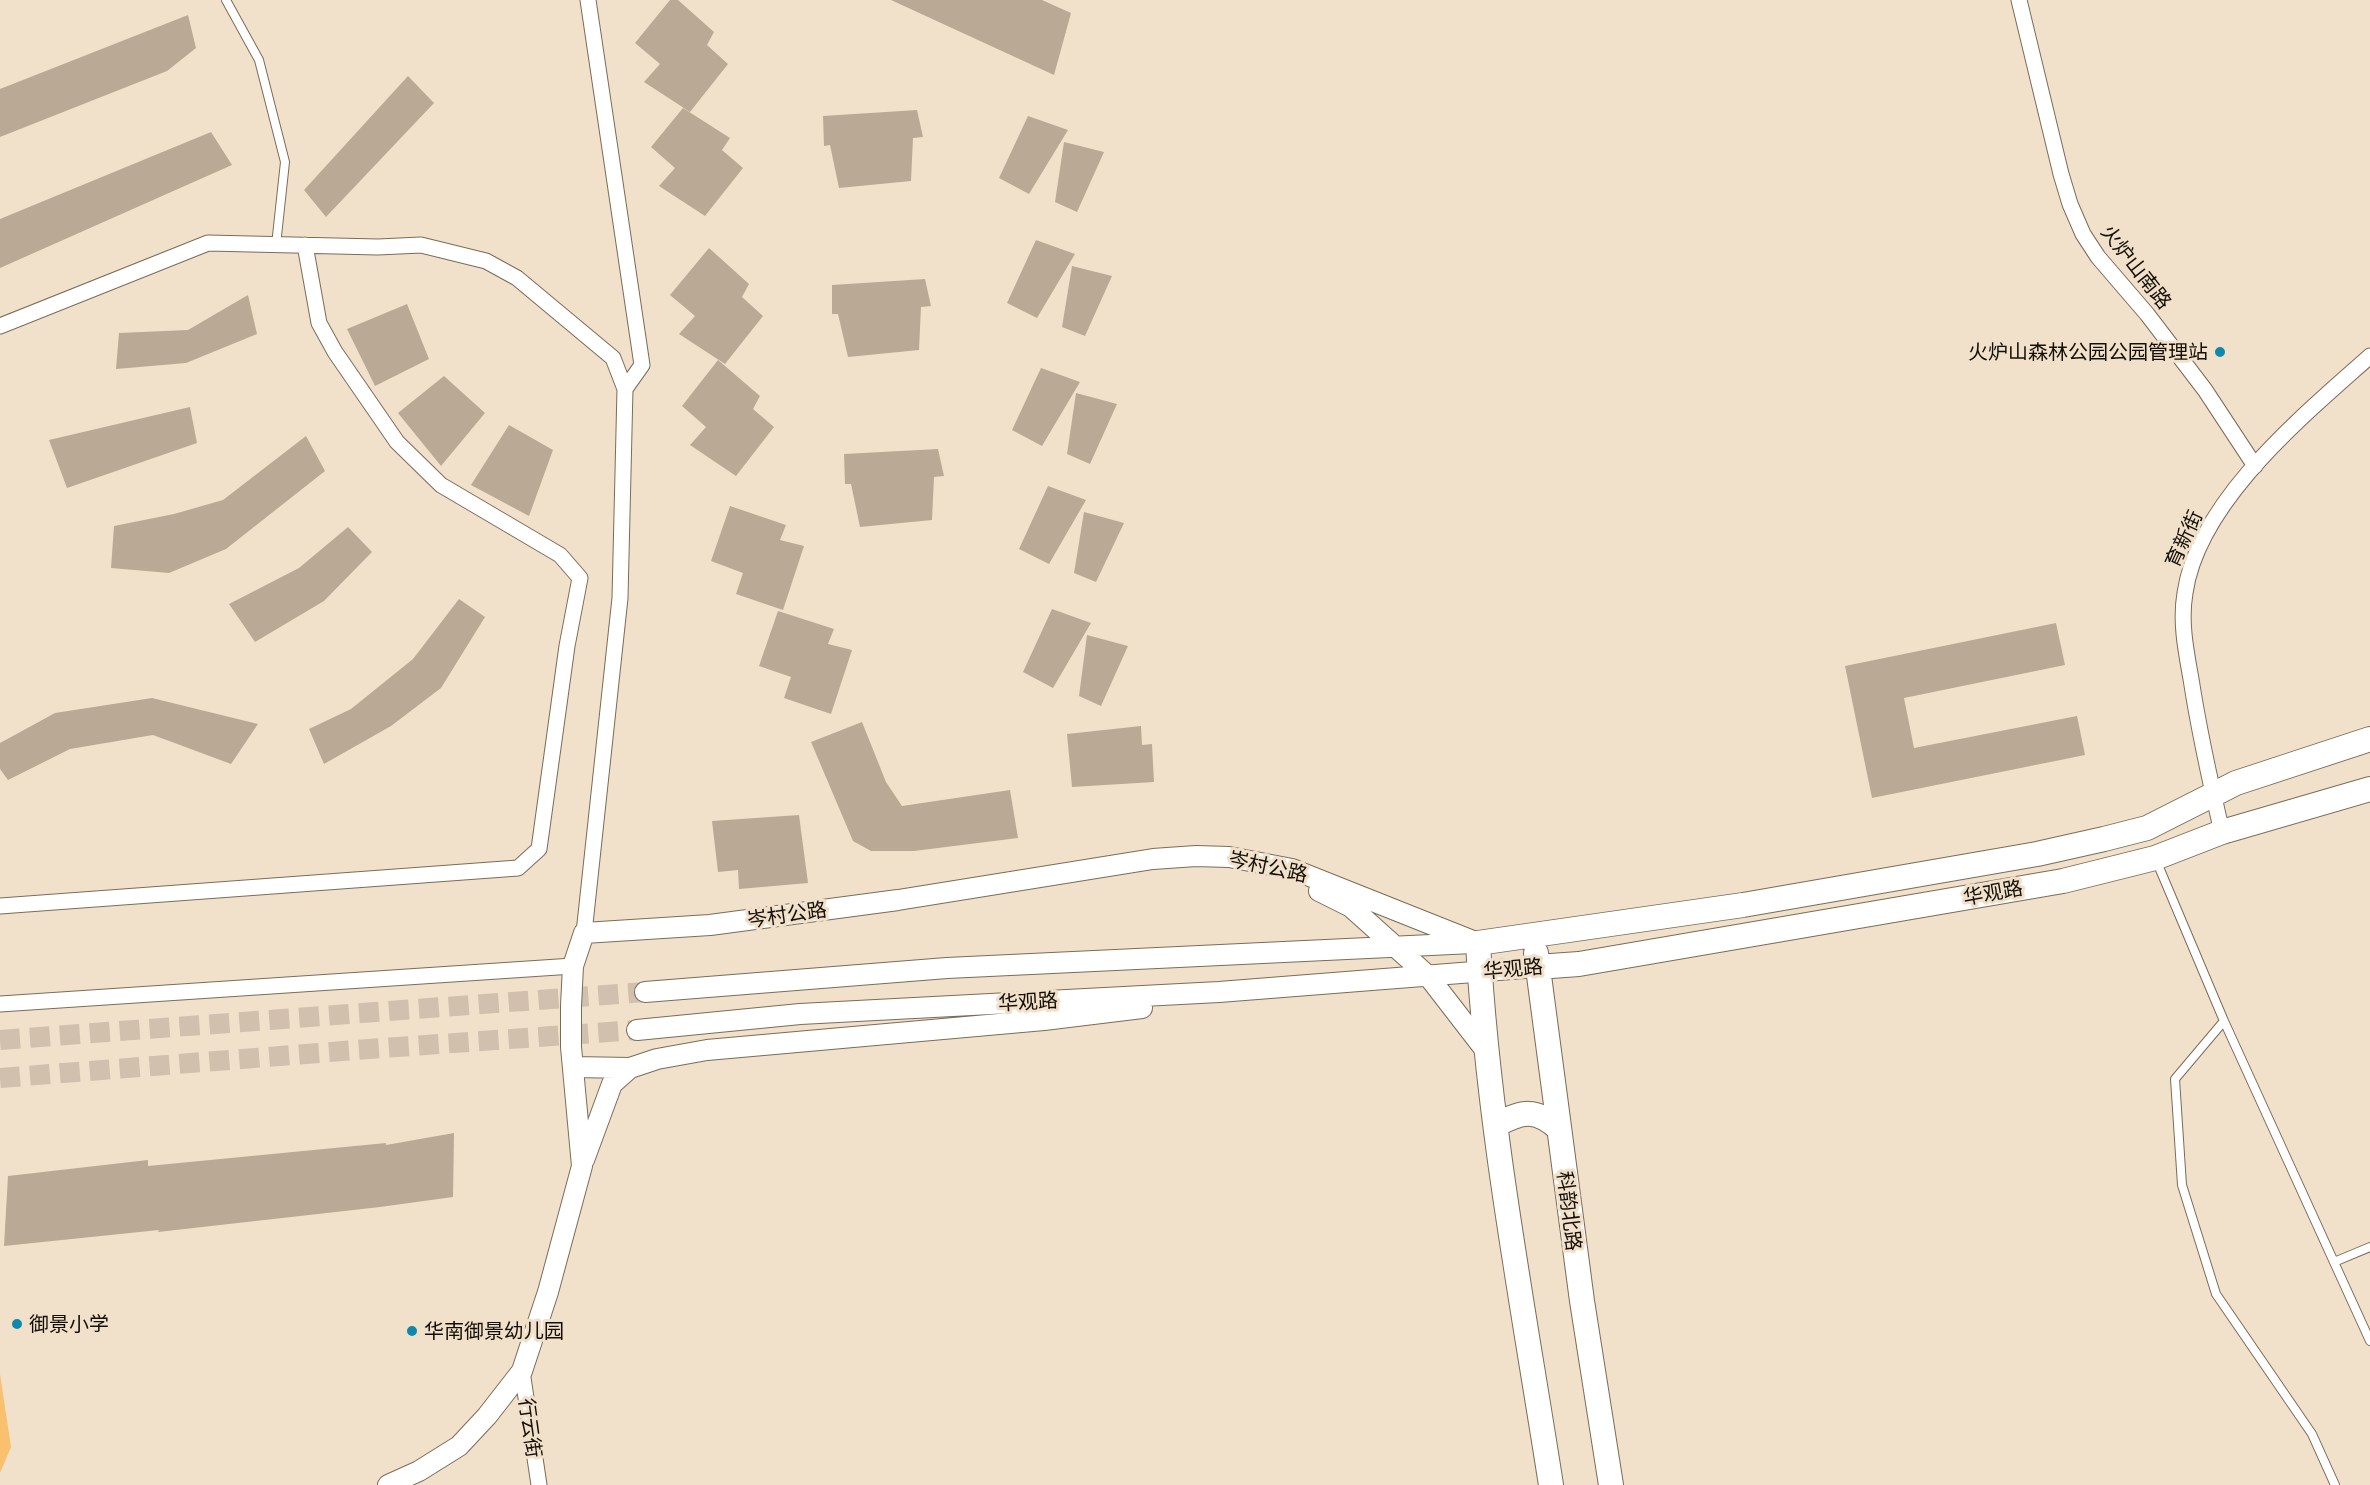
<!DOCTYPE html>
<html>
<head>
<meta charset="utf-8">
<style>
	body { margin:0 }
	canvas { display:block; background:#f1e0ca }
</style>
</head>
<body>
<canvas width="2370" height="1485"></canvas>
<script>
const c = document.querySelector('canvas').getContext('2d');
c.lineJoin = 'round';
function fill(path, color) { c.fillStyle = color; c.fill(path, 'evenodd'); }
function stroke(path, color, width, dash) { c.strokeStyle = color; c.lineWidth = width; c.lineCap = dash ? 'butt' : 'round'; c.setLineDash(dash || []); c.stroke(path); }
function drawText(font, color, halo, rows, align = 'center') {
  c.font = font + ' Ubuntu,"Noto Sans SC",sans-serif'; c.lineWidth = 6; c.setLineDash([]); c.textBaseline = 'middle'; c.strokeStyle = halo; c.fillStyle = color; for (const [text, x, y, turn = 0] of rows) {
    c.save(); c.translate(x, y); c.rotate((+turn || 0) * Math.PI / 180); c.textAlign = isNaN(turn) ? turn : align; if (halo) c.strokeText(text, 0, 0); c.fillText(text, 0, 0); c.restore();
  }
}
fill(new Path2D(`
	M 0,1374 L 11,1447 L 0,1473 Z`), '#f9c06e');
fill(new Path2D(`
	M 670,0 L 678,0 L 714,32 L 707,45 L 728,64 L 690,112 L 644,82 L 660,64 L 635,43 Z
	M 891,0 L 1042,0 L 1071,13 L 1054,75 Z
	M 188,15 L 196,48 L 167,71 L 0,137 L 0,89 Z
	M 408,76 L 434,103 L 326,217 L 304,190 Z
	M 683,108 L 730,138 L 722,150 L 743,168 L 705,216 L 659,186 L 675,168 L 651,147 Z
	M 917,110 L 923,137 L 913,138 L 911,181 L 839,188 L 830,145 L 824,146 L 823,116 Z
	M 1028,116 L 1068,130 L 1029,194 L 999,178 Z
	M 211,132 L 232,165 L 0,268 L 0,219 Z
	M 1064,142 L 1104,152 L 1077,212 L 1055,202 Z
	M 1036,240 L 1075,254 L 1037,318 L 1007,303 Z
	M 709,248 L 749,284 L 742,297 L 763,316 L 725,364 L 679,334 L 695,316 L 670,295 Z
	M 1072,266 L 1112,276 L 1085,336 L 1062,327 Z
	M 925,279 L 931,306 L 921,307 L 919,350 L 848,357 L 838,314 L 832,314 L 832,285 Z
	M 248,295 L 257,334 L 186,363 L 116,369 L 119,333 L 188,330 Z
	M 407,304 L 429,359 L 375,386 L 347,329 Z
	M 718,360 L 760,396 L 753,409 L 774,427 L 736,476 L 690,445 L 706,427 L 682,406 Z
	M 1041,368 L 1080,382 L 1042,446 L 1012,430 Z
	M 444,376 L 485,413 L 441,466 L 398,413 Z
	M 1076,393 L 1117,404 L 1090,464 L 1067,454 Z
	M 190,407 L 197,443 L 67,488 L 49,440 Z
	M 509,425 L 553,450 L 529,516 L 471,485 Z
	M 306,436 L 325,471 L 226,549 L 169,573 L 111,568 L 114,526 L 174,514 L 223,500 Z
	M 938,449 L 944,476 L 934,477 L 932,520 L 860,527 L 851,484 L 845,484 L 844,454 Z
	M 1048,486 L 1086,500 L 1049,564 L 1019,549 Z
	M 730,506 L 786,525 L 780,540 L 804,546 L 783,610 L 736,594 L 743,573 L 711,561 Z
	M 1084,512 L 1124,523 L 1096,582 L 1074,573 Z
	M 348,527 L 372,552 L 324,601 L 255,642 L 229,604 L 299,568 Z
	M 459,599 L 485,617 L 441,688 L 391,726 L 324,764 L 309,729 L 351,709 L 413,659 Z
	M 1052,609 L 1091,623 L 1053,688 L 1023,672 Z
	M 778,611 L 834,629 L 828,644 L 852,650 L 831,714 L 784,698 L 791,677 L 759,666 Z
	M 2056,623 L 2065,665 L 1904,698 L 1914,748 L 2077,716 L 2085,755 L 1872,798 L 1845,666 Z
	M 1087,635 L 1128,646 L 1101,706 L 1079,696 Z
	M 152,698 L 258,724 L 231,764 L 153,735 L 70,749 L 8,780 L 0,769 L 0,743 L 55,713 Z
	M 862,722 L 886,782 L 902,806 L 1010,790 L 1018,838 L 914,851 L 871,851 L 853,841 L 811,742 Z
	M 1141,726 L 1142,745 L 1152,744 L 1154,782 L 1072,787 L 1067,734 Z
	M 799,815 L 808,883 L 739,889 L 738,870 L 718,872 L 712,821 Z
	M 454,1133 L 453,1197 L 380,1207 L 158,1232 L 159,1230 L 4,1246 L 8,1176 L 148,1160 L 148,1166 L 386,1143 L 386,1145 Z`), '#baaa95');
stroke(new Path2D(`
	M 0,1040 L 645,992
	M 0,1078 L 369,1049 L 637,1030`), '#d0c0ad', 20, [20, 10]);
const service = new Path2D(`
	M 226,0 L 259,60 L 285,162 L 276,245
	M 2156,860 L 2224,1021 L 2370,1341
	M 2224,1021 L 2175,1079 L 2182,1185 L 2216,1294 L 2312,1434 L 2335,1485
	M 2334,1262 L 2370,1247`);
const minor = new Path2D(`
	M 588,0 L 642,365 L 625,389
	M 2019,0 L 2061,174 L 2070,204 L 2083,234 L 2098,257 L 2147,314 L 2205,390 L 2255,466
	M 0,326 L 208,243 L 378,247 L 421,245 L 486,261 L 517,278 L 613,358 L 625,389 L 620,598 L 584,933
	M 2222,832 C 2210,781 2199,731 2191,679 C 2186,651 2180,622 2185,593 C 2198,501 2304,415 2370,356
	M 0,906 L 518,868 L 539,849 L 567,646 L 580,578 L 560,555 L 441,485 L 397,442 L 335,352 L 319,323 L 305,245
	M 0,1004 L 573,966
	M 522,1371 L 539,1485`);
const tertiary = new Path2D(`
	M 1319,891 L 1351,907 L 1428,976 L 1486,1051
	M 645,992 L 947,968 L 1473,943
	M 637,1030 L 800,1014 L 1219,992 L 1537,967
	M 573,1067 L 630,1068 L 657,1059 L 707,1050 L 1044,1020 L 1142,1008
	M 584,1160 L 612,1084 L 630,1068
	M 388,1485 L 419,1471 L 459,1446 L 487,1416 L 522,1371 L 548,1292 L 582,1166 L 571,1047 L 571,1006 L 573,966 L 584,933 L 710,925 L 898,900 L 1153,859 L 1196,856 L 1229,857 L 1292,869 L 1478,943`);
const primary = new Path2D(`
	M 1536,953 L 1582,1301 L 1611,1485
	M 1537,967 L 1579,964 L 2063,881 L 2155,858 L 2222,832 L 2370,789
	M 1496,1125 C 1522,1111 1536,1108 1559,1129
	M 1551,1485 C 1523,1305 1488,1125 1478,943 L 1743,905 L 2037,854 L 2104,839 L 2147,828 L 2236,783 L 2370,739`);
stroke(service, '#7b6c59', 10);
stroke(minor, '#7b6c59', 17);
stroke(tertiary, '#7b6c59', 22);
stroke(primary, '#7b6c59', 26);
stroke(service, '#fff', 8);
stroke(minor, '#fff', 15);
stroke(tertiary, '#fff', 20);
stroke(primary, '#fff', 24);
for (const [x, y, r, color] of [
	[2220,352,6,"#0e89ac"],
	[17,1324,6,"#0e89ac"],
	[412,1331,6,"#0e89ac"]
]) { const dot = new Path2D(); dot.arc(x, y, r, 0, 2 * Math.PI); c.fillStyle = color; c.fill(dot); stroke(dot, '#f1e0ca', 2); }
drawText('20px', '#130e06', '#f1e0ca', [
	["火炉山南路",2136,267,52],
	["育新街",2184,539,-65],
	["岑村公路",1268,867,12],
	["华观路",1993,893,-10],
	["岑村公路",787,915,-8],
	["华观路",1513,969,-5],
	["华观路",1028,1002,-3],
	["科韵北路",1569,1211,83],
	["行云街",530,1428,82]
]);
drawText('20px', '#130e06', '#f1e0ca', [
	["火炉山森林公园公园管理站",2208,352,"right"],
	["御景小学",29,1324],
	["华南御景幼儿园",424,1331]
], 'left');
</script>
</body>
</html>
